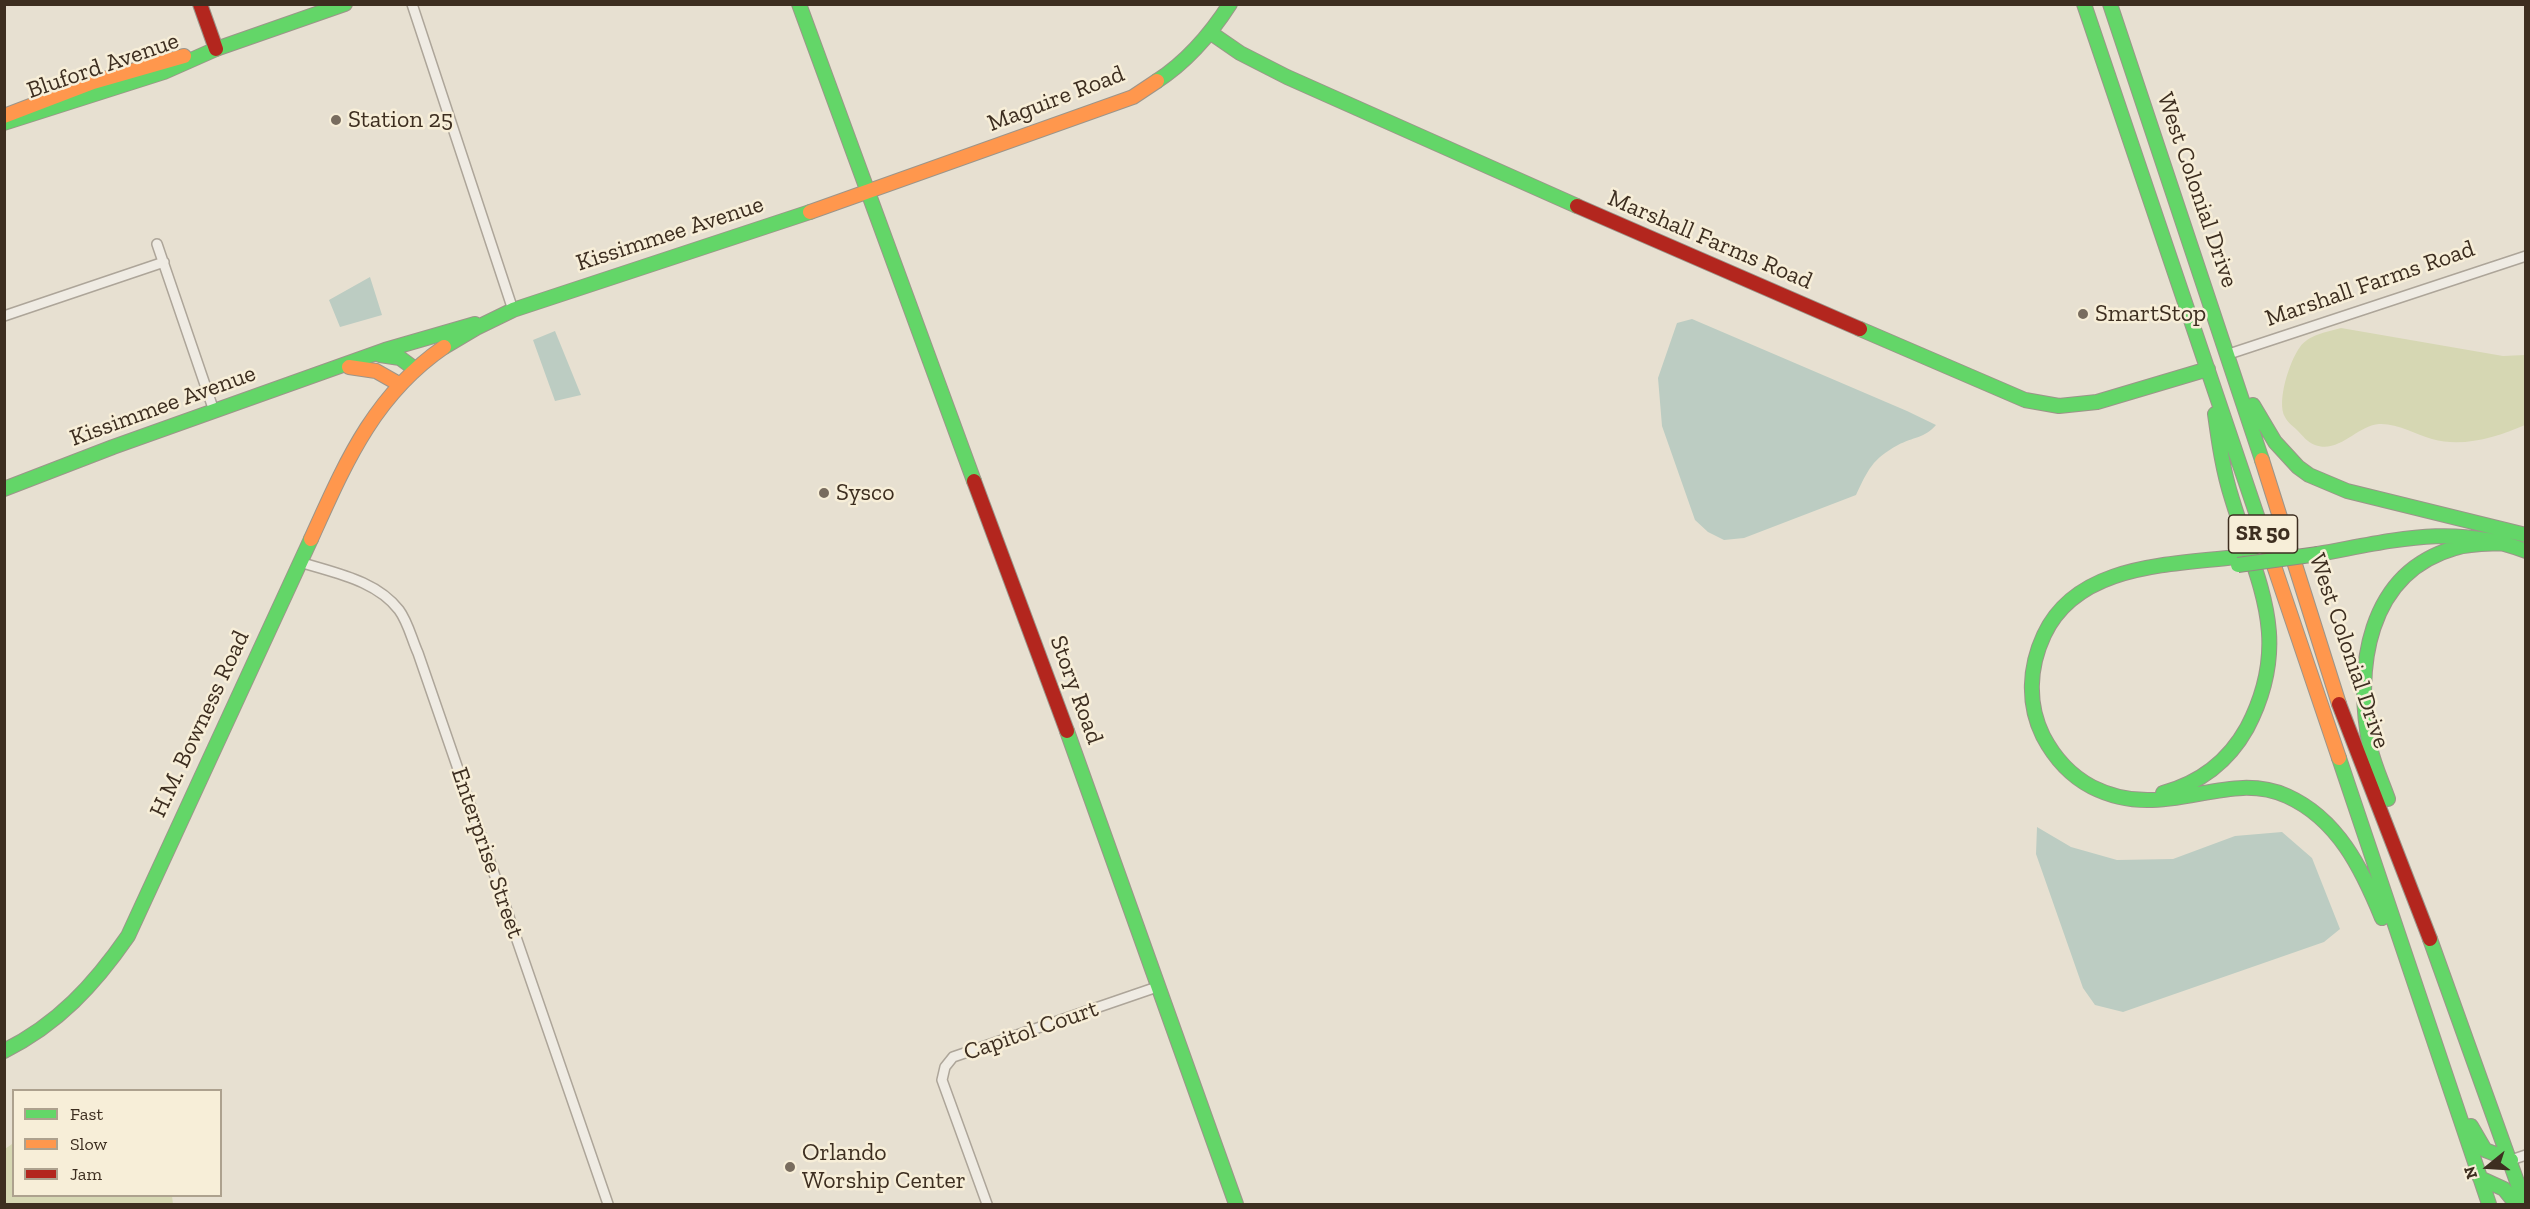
<!DOCTYPE html>
<html>
<head>
<meta charset="utf-8">
<style>
	body { margin:0 }
	#map { position:relative; width:2530px; height:1209px; overflow:hidden; background:#e7e0d1; font-family:"Zilla Slab",serif }
	canvas { display:block }
	.frame { position:absolute; inset:0; border:6px solid #3d2e20; pointer-events:none }
	.legend { position:absolute; left:12px; top:1089px; width:210px; height:108px; box-sizing:border-box; background:#f7eed8; border:2px solid #ada18e; margin:0; padding:8px 10px; list-style:none; font-size:18px; color:#3d2e20 }
	.legend li { display:flex; align-items:center; gap:12px; height:30px }
	.legend b { width:30px; border:2px solid #ada18e }
	.north { position:absolute; left:2458px; top:1137px; width:60px; height:60px; -webkit-text-stroke:4px #f7eed8; paint-order:stroke; rotate:252deg; font-size:16px; font-weight:700; line-height:24px; text-align:center; color:#3d2e20 }
	.north::after { content:''; display:block; margin:auto; width:21px; height:27px; background:#3d2e20; clip-path:polygon(50% 0,100% 100%,50% 72%,0 100%) }
</style>
</head>
<body>
<div id="map">
<canvas width="2530" height="1209"></canvas>
<div class="frame"></div>
<ul class="legend">
<li><b style="height:8px;background:#63d668"></b>Fast</li>
<li><b style="height:8px;background:#ff974d"></b>Slow</li>
<li><b style="height:8px;background:#b3261e"></b>Jam</li>
</ul>
<div class="north">N</div>
</div>
<script>
const c = document.querySelector('canvas').getContext('2d');
c.lineJoin = 'round';
function fill(path, color) { c.fillStyle = color; c.fill(path, 'evenodd'); }
function stroke(path, color, width, dash) { c.strokeStyle = color; c.lineWidth = width; c.lineCap = dash ? 'butt' : 'round'; c.setLineDash(dash || []); c.stroke(path); }
function drawText(font, color, halo, rows, align = 'center') {
  c.font = font + ' "Zilla Slab",serif'; c.lineWidth = 5; c.setLineDash([]); c.textBaseline = 'middle'; c.strokeStyle = halo; c.fillStyle = color; for (const [text, x, y, turn = 0] of rows) {
    c.save(); c.translate(x, y); c.rotate((+turn || 0) * Math.PI / 180); c.textAlign = isNaN(turn) ? turn : align; if (halo) c.strokeText(text, 0, 0); c.fillText(text, 0, 0); c.restore();
  }
}
fill(new Path2D(`
	M 2341,328 L 2503,356 L 2525,355 L 2525,425 C 2497,437 2463,448 2432,439 C 2415,434 2397,423 2379,424 C 2358,425 2339,454 2315,445 C 2307,442 2303,436 2297,430 C 2293,426 2287,422 2285,417 C 2276,402 2290,360 2300,347 C 2308,335 2327,332 2341,328 Z
	M 13,1137 L 14,1196 L 172,1196 L 173,1204 L 5,1204 L 5,1149 L 12,1144 Z`), '#d6d7b3');
fill(new Path2D(`
	M 370,277 L 382,315 L 340,327 L 329,300 Z
	M 1692,319 L 1907,411 L 1936,425 C 1925,438 1913,437 1898,445 C 1872,459 1868,470 1856,495 L 1744,538 L 1724,540 L 1708,532 L 1695,520 L 1662,426 L 1658,378 L 1677,323 Z
	M 555,331 L 581,395 L 555,401 L 533,340 Z
	M 2037,827 L 2071,847 L 2117,860 L 2173,859 L 2235,836 L 2282,832 L 2312,858 L 2340,929 L 2324,942 L 2123,1012 L 2095,1005 L 2083,988 L 2036,854 Z`), '#bcccc2');
const street = new Path2D(`
	M 412,4 L 513,310
	M 157,244 L 214,411
	M 4,316 L 164,262
	M 2229,354 L 2526,256
	M 300,562 C 334,573 376,580 399,610 C 408,622 412,640 418,653 L 608,1204
	M 2511,1160 L 2526,1155
	M 987,1204 L 942,1080 L 945,1067 L 953,1057 L 1157,987`);
const fast = new Path2D(`
	M 799,4 L 974,481
	M 2084,4 L 2268,548
	M 2110,4 L 2262,460
	M 1211,33 L 1240,53 L 1287,77 L 1577,206
	M 1157,81 C 1188,61 1210,35 1230,4
	M 4,123 L 164,72 L 216,49 L 345,4
	M 1860,329 L 2025,400 L 2059,406 L 2097,402 L 2208,369
	M 444,347 L 476,328 L 513,310 L 810,212
	M 380,355 L 400,358 L 415,369
	M 2253,405 L 2275,442 L 2298,467 L 2309,475 L 2347,491 L 2526,535
	M 4,489 L 113,447 L 385,350 L 475,324
	M 2318,554 C 2392,541 2453,523 2526,551
	M 2236,557 C 2169,565 2077,564 2044,635 C 2029,667 2027,704 2043,736 C 2054,757 2071,776 2092,787 C 2165,824 2224,768 2287,796 C 2338,819 2362,869 2382,918
	M 1067,731 L 1236,1204
	M 2339,758 L 2489,1204
	M 2163,793 C 2200,783 2228,762 2247,728 C 2293,640 2258,585 2232,499 C 2223,471 2219,443 2215,414
	M 2388,799 C 2382,782 2374,765 2370,747 C 2354,669 2367,573 2455,548 C 2471,543 2489,544 2505,543
	M 2430,939 L 2525,1204
	M 4,1051 C 58,1024 94,985 128,936 L 311,539
	M 2471,1126 L 2485,1150 L 2511,1160
	M 2480,1178 L 2504,1189 L 2516,1204`);
const slow = new Path2D(`
	M 4,116 L 93,82 L 184,56
	M 810,212 L 1133,97 L 1157,81
	M 349,367 L 376,371 L 399,384
	M 2262,460 L 2339,704
	M 311,539 C 345,464 373,396 444,347
	M 2268,548 L 2339,758`);
const jam = new Path2D(`
	M 200,4 L 216,49
	M 1577,206 L 1860,329
	M 974,481 L 1067,731
	M 2339,704 L 2430,939`);
stroke(street, '#ada599', 12);
stroke(fast, '#9c958a', 16);
stroke(slow, '#9c958a', 16);
stroke(jam, '#9c958a', 16);
stroke(street, '#efebe3', 9);
stroke(fast, '#63d668', 14);
stroke(slow, '#ff974d', 14);
stroke(jam, '#b3261e', 14);
const fastBridge = new Path2D(`
	M 2238,565 L 2318,554`);
stroke(fastBridge, '#928b80', 16, []);
stroke(fastBridge, '#63d668', 14);
for (const [x, y, r, color] of [
	[336,120,6,"#786c5e"],
	[2083,314,6,"#786c5e"],
	[824,493,6,"#786c5e"],
	[790,1167,6,"#786c5e"]
]) { const dot = new Path2D(); dot.arc(x, y, r, 0, 2 * Math.PI); c.fillStyle = color; c.fill(dot); stroke(dot, '#f7eed8', 2); }
for (const [x, y, w] of [
	[2263,534,69]
]) { const box = new Path2D(); box.roundRect(x - w / 2, y - 19, w, 38, 4.5); c.fillStyle = '#f7eed8'; c.fill(box); stroke(box, '#3d2e20', 1.5); }
drawText('bold 22px', '#3d2e20', null, [
	["SR 50",2263,534]
]);
drawText('24px', '#3d2e20', '#f7eed8', [
	["Bluford Avenue",103,66,-19],
	["Maguire Road",1056,99,-21],
	["West Colonial Drive",2197,190,71],
	["Kissimmee Avenue",670,234,-18],
	["Marshall Farms Road",1710,240,23],
	["Marshall Farms Road",2370,284,-19],
	["Kissimmee Avenue",163,406,-20],
	["West Colonial Drive",2349,651,71],
	["Story Road",1076,690,70],
	["H.M. Bowness Road",200,724,-65],
	["Enterprise Street",487,853,71],
	["Capitol Court",1031,1031,-19]
]);
drawText('24px', '#3d2e20', '#f7eed8', [
	["Station 25",348,120],
	["SmartStop",2095,314],
	["Sysco",836,493],
	["Orlando",802,1153],
	["Worship Center",802,1181]
], 'left');
</script>
</body>
</html>
